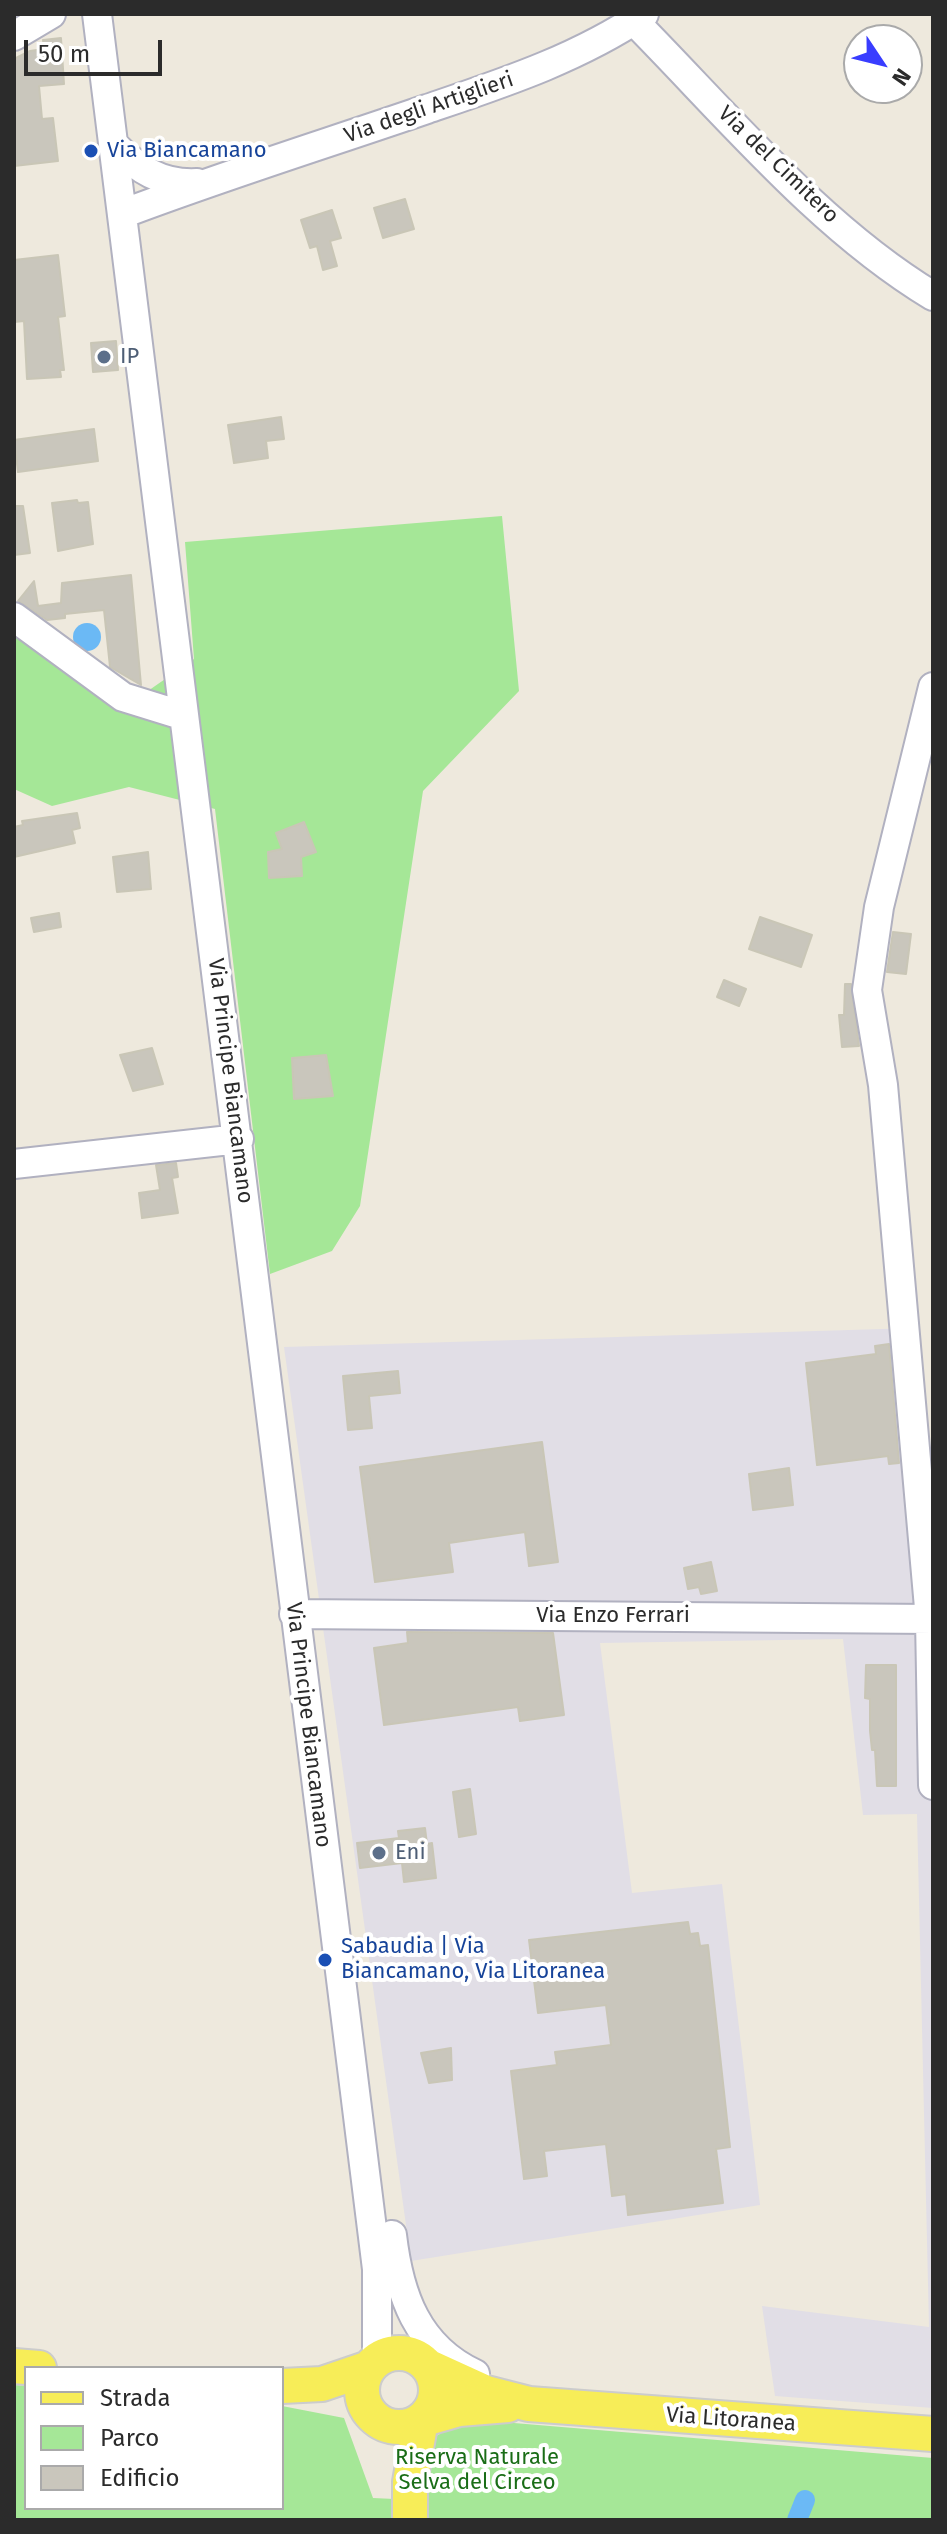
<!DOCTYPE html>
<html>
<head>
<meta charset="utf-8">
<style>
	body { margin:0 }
	#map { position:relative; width:947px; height:2534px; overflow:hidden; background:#eee9dd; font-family:"Fira Sans",sans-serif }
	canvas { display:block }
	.frame { position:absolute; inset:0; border:16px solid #2b2b2b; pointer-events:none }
	.legend { position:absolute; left:24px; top:2366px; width:260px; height:144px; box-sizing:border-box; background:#fff; border:2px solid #aaa; margin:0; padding:10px 14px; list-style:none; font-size:24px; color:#2b2b2b }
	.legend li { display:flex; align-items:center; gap:16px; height:40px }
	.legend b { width:40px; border:2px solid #aaa }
	.north { position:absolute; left:843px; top:24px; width:80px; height:80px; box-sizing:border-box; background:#fff; border:2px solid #aaa; border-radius:50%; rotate:125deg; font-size:22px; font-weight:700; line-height:32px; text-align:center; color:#2b2b2b }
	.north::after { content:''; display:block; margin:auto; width:28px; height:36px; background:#393dff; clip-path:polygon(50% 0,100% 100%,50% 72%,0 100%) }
	.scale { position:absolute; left:24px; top:40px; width:138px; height:36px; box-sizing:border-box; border:4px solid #2b2b2b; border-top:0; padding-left:10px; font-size:24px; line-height:28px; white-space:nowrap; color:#2b2b2b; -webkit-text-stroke:6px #fff; paint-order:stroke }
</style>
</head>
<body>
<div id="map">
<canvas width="947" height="2534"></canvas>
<div class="frame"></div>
<ul class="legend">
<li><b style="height:10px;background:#f7ed58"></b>Strada</li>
<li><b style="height:22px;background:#a5e797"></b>Parco</li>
<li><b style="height:22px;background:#c9c6bc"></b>Edificio</li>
</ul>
<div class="north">N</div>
<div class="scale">50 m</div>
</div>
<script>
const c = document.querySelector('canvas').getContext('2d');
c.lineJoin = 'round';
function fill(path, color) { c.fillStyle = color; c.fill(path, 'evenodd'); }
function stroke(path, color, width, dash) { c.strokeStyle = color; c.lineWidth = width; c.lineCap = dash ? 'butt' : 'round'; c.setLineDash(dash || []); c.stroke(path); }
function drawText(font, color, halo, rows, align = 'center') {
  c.font = font + ' "Fira Sans",sans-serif'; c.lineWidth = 8; c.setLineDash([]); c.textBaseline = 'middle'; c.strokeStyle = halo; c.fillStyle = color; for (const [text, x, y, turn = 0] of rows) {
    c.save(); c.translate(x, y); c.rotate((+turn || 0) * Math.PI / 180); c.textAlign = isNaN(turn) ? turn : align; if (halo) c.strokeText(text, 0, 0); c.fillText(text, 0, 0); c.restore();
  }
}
fill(new Path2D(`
	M 916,1328 L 933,1500 L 933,2408 L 775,2396 L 762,2306 L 929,2327 L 917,1814 L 863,1815 L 843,1639 L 600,1643 L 632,1893 L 722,1884 L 760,2205 L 411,2261 L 284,1347 Z`), '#e1dee6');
fill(new Path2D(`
	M 502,516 L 519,691 L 423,791 L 360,1206 L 332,1251 L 270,1274 L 215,809 L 129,787 L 52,806 L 14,789 L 14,627 L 119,711 L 194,659 L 185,542 Z
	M 14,2385 L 26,2386 L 26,2508 L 282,2508 L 282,2406 L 344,2418 L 373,2498 L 416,2500 L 424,2443 L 466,2419 L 933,2458 L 933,2520 L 14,2520 Z`), '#a5e797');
fill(new Path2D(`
	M73 637a14 14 0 1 1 28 0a14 14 0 1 1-28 0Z`), '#6bb9f5');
stroke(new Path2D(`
	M 797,2520 L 805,2500`), '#6bb9f5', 20);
const building = new Path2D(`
	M 61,38 L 64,84 L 39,86 L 42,119 L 53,118 L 58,161 L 14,166 L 14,59 L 30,51 L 44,49 L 43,40 Z
	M 405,199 L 414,229 L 383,238 L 374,208 Z
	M 332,210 L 341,238 L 330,241 L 337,266 L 323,270 L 317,246 L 310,248 L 301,220 Z
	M 58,255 L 65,316 L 58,317 L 64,370 L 60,370 L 61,377 L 27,379 L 24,321 L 14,322 L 14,260 Z
	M 116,341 L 118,370 L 93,372 L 91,343 Z
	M 281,417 L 284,439 L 266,441 L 268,458 L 234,463 L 228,425 Z
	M 94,429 L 98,461 L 18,472 L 14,440 Z
	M 77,500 L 78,503 L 88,502 L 93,544 L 58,551 L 52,503 Z
	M 14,506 L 23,506 L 30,553 L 14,555 Z
	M 131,575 L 141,685 L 110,667 L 104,610 L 65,614 L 65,618 L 47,620 L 18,601 L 34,581 L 38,606 L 61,603 L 62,583 Z
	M 77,813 L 80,828 L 72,830 L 75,843 L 14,857 L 14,827 L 23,825 L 22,821 Z
	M 304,822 L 316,852 L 301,857 L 302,876 L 269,878 L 268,852 L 282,849 L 276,833 Z
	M 148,852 L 151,889 L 117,892 L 113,857 Z
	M 59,913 L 61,927 L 34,932 L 31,918 Z
	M 760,917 L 812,935 L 801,967 L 749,949 Z
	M 893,932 L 911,934 L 906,974 L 887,972 Z
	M 724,980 L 746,989 L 739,1006 L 717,997 Z
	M 845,984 L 851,984 L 859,1046 L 842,1047 L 839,1015 L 844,1015 Z
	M 152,1048 L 163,1084 L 133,1091 L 120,1055 Z
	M 326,1055 L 333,1096 L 294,1099 L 292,1058 Z
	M 176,1163 L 178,1177 L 172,1178 L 178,1213 L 142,1218 L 139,1193 L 160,1190 L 156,1165 Z
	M 889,1344 L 899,1463 L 889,1464 L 888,1456 L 817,1465 L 806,1363 L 876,1354 L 875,1346 Z
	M 398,1371 L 400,1393 L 369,1396 L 372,1428 L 348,1430 L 343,1376 Z
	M 542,1442 L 558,1562 L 529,1566 L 525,1532 L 449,1543 L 453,1572 L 375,1582 L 360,1467 Z
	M 789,1468 L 793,1505 L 753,1510 L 749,1474 Z
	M 711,1562 L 717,1591 L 701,1594 L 699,1587 L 688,1589 L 684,1568 Z
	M 407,1632 L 553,1633 L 564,1715 L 520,1721 L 518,1707 L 384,1725 L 374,1648 L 408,1643 Z
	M 866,1665 L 896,1665 L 896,1786 L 877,1786 L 875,1750 L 872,1750 L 870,1731 L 870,1699 L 865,1698 Z
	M 470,1789 L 476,1834 L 459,1837 L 453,1792 Z
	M 425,1828 L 427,1844 L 432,1843 L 436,1878 L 404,1882 L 402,1863 L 360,1868 L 357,1843 L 399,1838 L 398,1831 Z
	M 688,1922 L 690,1934 L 698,1933 L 700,1946 L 708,1945 L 730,2147 L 716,2149 L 723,2203 L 628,2215 L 626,2194 L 612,2196 L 606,2144 L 544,2151 L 547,2176 L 524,2179 L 511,2071 L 557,2065 L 555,2052 L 611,2045 L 606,2005 L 538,2013 L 529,1940 Z
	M 451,2048 L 452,2080 L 429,2083 L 421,2053 Z`);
fill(building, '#c9c6bc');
stroke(building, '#c9c6b6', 2);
const minor = new Path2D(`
	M 97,14 L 377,2269 L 377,2360
	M 634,21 C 726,114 820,228 933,296
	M 14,36 L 51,14
	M 113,144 C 138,169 161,185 197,183
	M 122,214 C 222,176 325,144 427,109 C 503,83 577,59 644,14
	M 14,617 L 123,697 L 181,715
	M 933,687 L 879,907 L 867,990 L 883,1085 L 930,1619 L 933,1785
	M 14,1164 L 239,1139
	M 294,1614 L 933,1619
	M 392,2235 C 399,2295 417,2347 475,2374`);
const major = new Path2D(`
	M362 2390a37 37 0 1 1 74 0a37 37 0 1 1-74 0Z
	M 14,2366 L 39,2368
	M 429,2367 L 486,2393 L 529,2404 L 933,2434
	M 282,2386 L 322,2384 L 369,2368
	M 410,2520 L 410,2482 L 421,2420 L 459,2409 L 508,2405`);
stroke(minor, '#b1b1c0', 32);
stroke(major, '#ccc', 38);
stroke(minor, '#fff', 28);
stroke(major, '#f7ed58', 34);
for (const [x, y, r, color] of [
	[91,151,8,"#1a4fb4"],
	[104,357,8,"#5c6f8a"],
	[379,1853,8,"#5c6f8a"],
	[325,1960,8,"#1a4fb4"]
]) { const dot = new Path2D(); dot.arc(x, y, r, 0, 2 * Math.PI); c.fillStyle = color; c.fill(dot); stroke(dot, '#fff', 3); }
drawText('22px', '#2b2b2b', '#fff', [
	["Via degli Artiglieri",429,108,-19],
	["Via del Cimitero",778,165,44],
	["Via Principe Biancamano",230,1081,83],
	["Via Enzo Ferrari",613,1616],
	["Via Principe Biancamano",308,1725,83],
	["Via Litoranea",731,2420,4]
]);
drawText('22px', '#164399', '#fff', [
	["Via Biancamano",107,151],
	["Sabaudia | Via",341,1947],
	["Biancamano, Via Litoranea",341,1972]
], 'left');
drawText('22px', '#4e5e75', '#fff', [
	["IP",120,357],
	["Eni",395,1853]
], 'left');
drawText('22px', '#1a6d17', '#fff', [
	["Riserva Naturale",477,2458],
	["Selva del Circeo",477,2483]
]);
</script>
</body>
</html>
